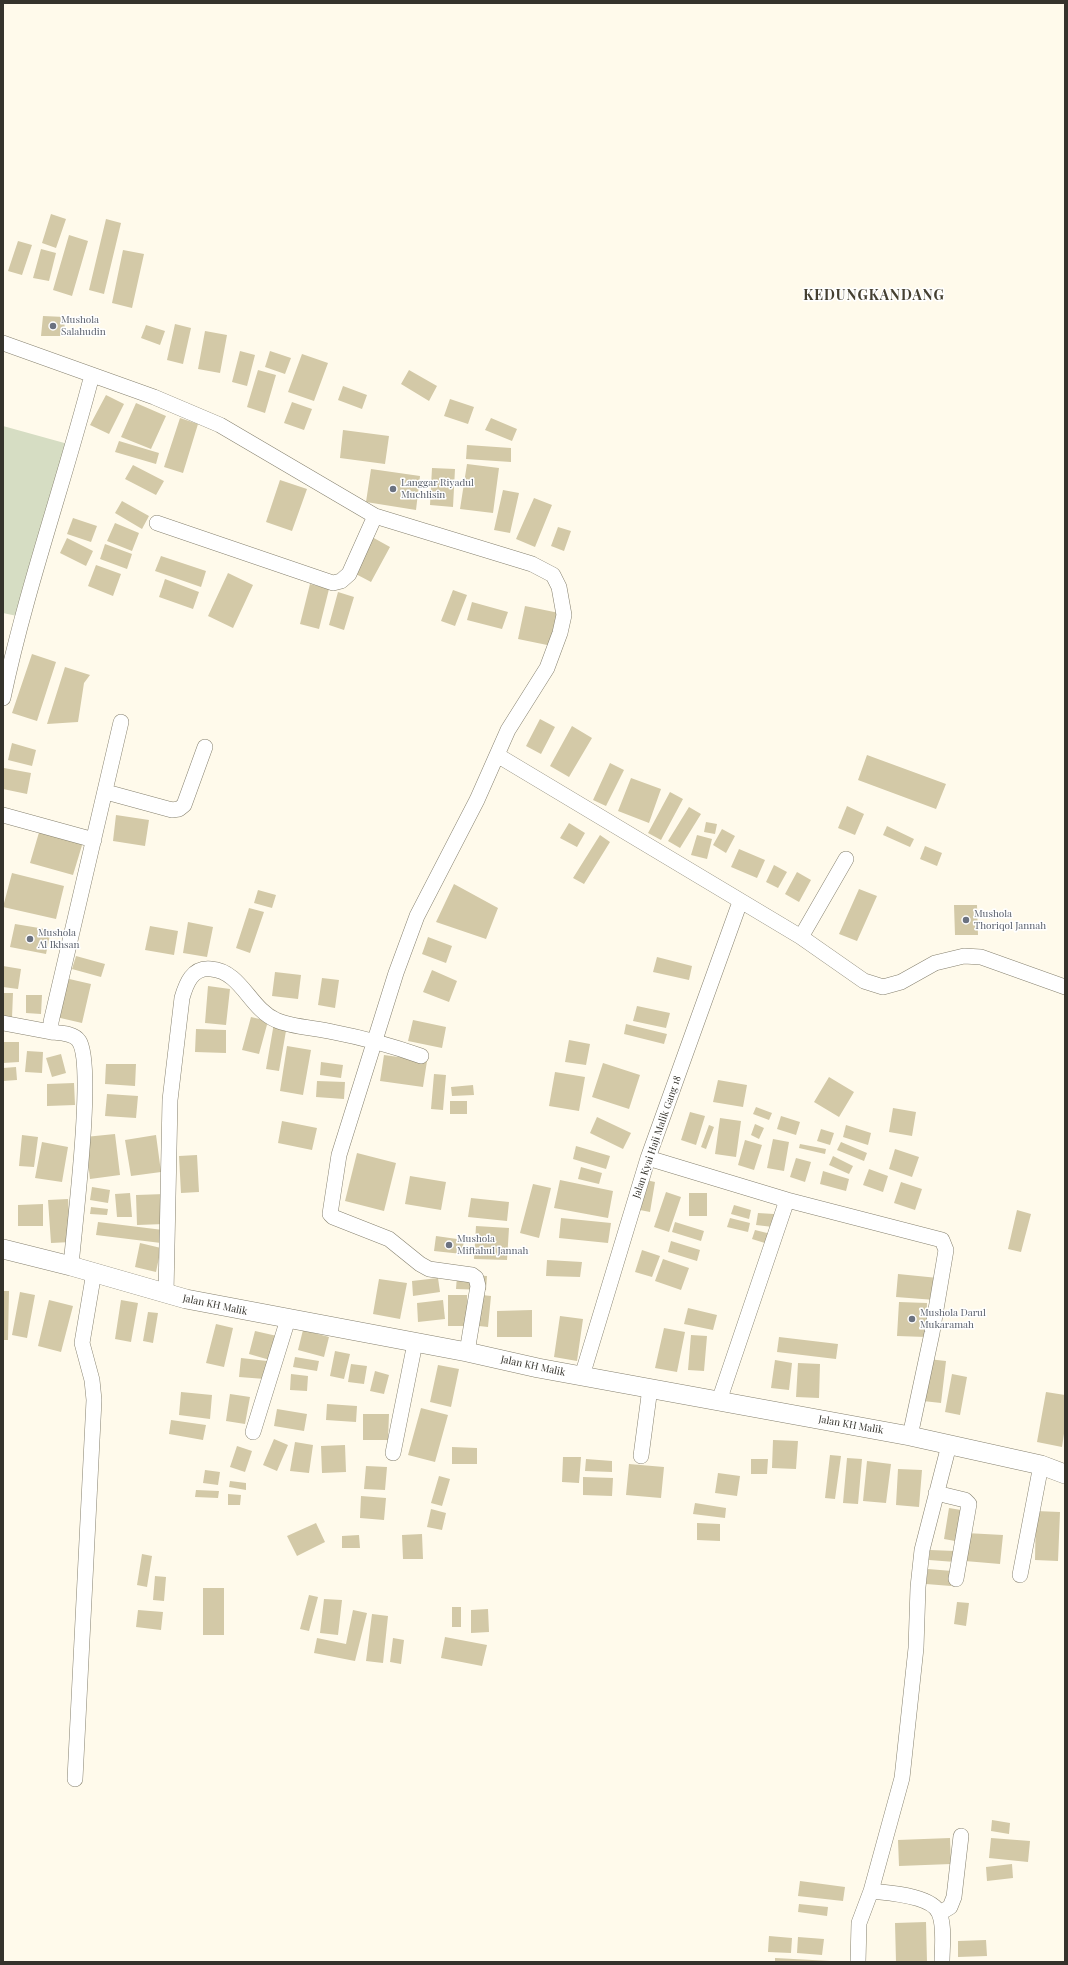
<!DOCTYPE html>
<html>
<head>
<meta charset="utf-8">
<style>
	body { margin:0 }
	#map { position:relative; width:1068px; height:1965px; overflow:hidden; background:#fffaeb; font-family:"Playfair Display",serif }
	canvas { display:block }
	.frame { position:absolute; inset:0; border:4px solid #35332c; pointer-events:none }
</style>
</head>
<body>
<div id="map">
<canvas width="1068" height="1965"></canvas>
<div class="frame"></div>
</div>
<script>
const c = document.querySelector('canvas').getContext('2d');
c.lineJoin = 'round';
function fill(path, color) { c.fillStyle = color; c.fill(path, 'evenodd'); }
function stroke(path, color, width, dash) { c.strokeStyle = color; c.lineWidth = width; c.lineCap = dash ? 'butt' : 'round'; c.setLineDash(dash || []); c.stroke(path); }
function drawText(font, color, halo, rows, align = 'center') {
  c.font = font + ' "Playfair Display",serif'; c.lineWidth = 3; c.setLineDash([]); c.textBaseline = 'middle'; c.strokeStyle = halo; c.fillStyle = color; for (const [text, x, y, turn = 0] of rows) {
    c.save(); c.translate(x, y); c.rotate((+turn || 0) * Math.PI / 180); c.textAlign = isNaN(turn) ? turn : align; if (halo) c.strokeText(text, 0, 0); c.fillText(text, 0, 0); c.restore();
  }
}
fill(new Path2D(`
	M 3,426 L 68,444 L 17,616 L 3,613 Z`), '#d6ddc3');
fill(new Path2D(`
	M 51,214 L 66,219 L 56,248 L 42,243 Z
	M 106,219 L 121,223 L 104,294 L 89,290 Z
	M 69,235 L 88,241 L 72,296 L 53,290 Z
	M 18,241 L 32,245 L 22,275 L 8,271 Z
	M 41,249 L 56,253 L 49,281 L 33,278 Z
	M 123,250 L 144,254 L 132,308 L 112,303 Z
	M 43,316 L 65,317 L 64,336 L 41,336 Z
	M 175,324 L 191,328 L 183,364 L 167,360 Z
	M 146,325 L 165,331 L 160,345 L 141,338 Z
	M 205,331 L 227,335 L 220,373 L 198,369 Z
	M 240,351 L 255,355 L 247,386 L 232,382 Z
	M 270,351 L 291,358 L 285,374 L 265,367 Z
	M 302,354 L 328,363 L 314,401 L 288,392 Z
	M 258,370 L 276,375 L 265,413 L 247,407 Z
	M 409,370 L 437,386 L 429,401 L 401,384 Z
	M 343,386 L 367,395 L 362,409 L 338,400 Z
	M 106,395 L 124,404 L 109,434 L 90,425 Z
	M 450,399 L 474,407 L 468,424 L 444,416 Z
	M 292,402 L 312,409 L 304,430 L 284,423 Z
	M 136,403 L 166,416 L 151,449 L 121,437 Z
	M 180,418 L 198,424 L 183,473 L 164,467 Z
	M 491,418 L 517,429 L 512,441 L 485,430 Z
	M 343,430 L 389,436 L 385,464 L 340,458 Z
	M 119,441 L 159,453 L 156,464 L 115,452 Z
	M 467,445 L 511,448 L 511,462 L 466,459 Z
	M 467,464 L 499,468 L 493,513 L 460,509 Z
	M 133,465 L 164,481 L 156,495 L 125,479 Z
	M 432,468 L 455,469 L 453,507 L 430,505 Z
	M 371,469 L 420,476 L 416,510 L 366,502 Z
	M 280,480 L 307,489 L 292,531 L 266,522 Z
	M 503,490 L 519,493 L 510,533 L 494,530 Z
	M 534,498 L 552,505 L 535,547 L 516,539 Z
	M 122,501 L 149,516 L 142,529 L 115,513 Z
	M 73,518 L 97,526 L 91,542 L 67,534 Z
	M 115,523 L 139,533 L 132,551 L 107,541 Z
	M 558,527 L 571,531 L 564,551 L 551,546 Z
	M 372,537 L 390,547 L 371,582 L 352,572 Z
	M 67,538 L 93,551 L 86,566 L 60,553 Z
	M 105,544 L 132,554 L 127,569 L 100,559 Z
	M 161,556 L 206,571 L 201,587 L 155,571 Z
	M 96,565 L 121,574 L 113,596 L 88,586 Z
	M 228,573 L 253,585 L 233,628 L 208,616 Z
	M 165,579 L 199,592 L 193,609 L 159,597 Z
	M 310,584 L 329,589 L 319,629 L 300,624 Z
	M 453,590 L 467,595 L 455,626 L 441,621 Z
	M 338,592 L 354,597 L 344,630 L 329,625 Z
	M 472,602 L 508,612 L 502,629 L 467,620 Z
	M 525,606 L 559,613 L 552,646 L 518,639 Z
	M 32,654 L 56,662 L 37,721 L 12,713 Z
	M 65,667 L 90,675 L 84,683 L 78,722 L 47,724 Z
	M 540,719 L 555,727 L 541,754 L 526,746 Z
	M 572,726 L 592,738 L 569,777 L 550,766 Z
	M 12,743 L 36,750 L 32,766 L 8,760 Z
	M 867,755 L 946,784 L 936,809 L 858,780 Z
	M 610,763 L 624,770 L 606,806 L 593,800 Z
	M 4,768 L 31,773 L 27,794 L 3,789 Z
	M 631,778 L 661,789 L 649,823 L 618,811 Z
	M 670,792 L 683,799 L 661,840 L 648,833 Z
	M 847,806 L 864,814 L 855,835 L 838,828 Z
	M 689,807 L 701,814 L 680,848 L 668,841 Z
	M 116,815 L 149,820 L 145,846 L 113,841 Z
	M 706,822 L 717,824 L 715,834 L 704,832 Z
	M 569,823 L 585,833 L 577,847 L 560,838 Z
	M 887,826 L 914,839 L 910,847 L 883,835 Z
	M 40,829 L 83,842 L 73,875 L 30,863 Z
	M 722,829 L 735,836 L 726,853 L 713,845 Z
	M 600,835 L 610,842 L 584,884 L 573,878 Z
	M 697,835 L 712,839 L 707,859 L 691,855 Z
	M 925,846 L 942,853 L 937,866 L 920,859 Z
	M 739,849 L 765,860 L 757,878 L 731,867 Z
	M 774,865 L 787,872 L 778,888 L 766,882 Z
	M 797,872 L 811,880 L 799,902 L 785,894 Z
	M 12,873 L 64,886 L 56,919 L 3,907 Z
	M 454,884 L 498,908 L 486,939 L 436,922 Z
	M 859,889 L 877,896 L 857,941 L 839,934 Z
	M 258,890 L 276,895 L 272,908 L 254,903 Z
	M 954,905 L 977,905 L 978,935 L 955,935 Z
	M 249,908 L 264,912 L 250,953 L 236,948 Z
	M 188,922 L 213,927 L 207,957 L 183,953 Z
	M 15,924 L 51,930 L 46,954 L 10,947 Z
	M 150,926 L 178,931 L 174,955 L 145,950 Z
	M 428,937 L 452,946 L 446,963 L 422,954 Z
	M 76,956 L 105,964 L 101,977 L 72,969 Z
	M 657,957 L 692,966 L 689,980 L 653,972 Z
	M 3,966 L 21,969 L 18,989 L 3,987 Z
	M 432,970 L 457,981 L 449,1002 L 423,992 Z
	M 275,972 L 301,975 L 298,999 L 272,996 Z
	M 65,978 L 91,984 L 82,1023 L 56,1017 Z
	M 322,978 L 339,980 L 335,1008 L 318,1005 Z
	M 208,986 L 230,989 L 226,1025 L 205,1023 Z
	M 3,993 L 13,993 L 12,1018 L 3,1017 Z
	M 26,995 L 42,995 L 41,1014 L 26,1013 Z
	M 637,1006 L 670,1013 L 666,1028 L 633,1021 Z
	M 251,1017 L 268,1021 L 259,1054 L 242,1050 Z
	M 413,1020 L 446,1027 L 442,1048 L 408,1041 Z
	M 274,1023 L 287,1025 L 279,1071 L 266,1069 Z
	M 626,1024 L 667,1034 L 664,1044 L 624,1034 Z
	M 196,1029 L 226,1030 L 226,1053 L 195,1052 Z
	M 569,1040 L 590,1044 L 586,1065 L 565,1062 Z
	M 3,1042 L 19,1042 L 19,1062 L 3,1063 Z
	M 287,1046 L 311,1050 L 303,1095 L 280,1091 Z
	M 27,1051 L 43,1052 L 42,1073 L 25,1072 Z
	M 61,1054 L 66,1073 L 52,1077 L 46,1058 Z
	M 384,1055 L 427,1061 L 423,1087 L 380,1081 Z
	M 321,1062 L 343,1065 L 341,1078 L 320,1075 Z
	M 603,1063 L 640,1075 L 629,1109 L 592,1097 Z
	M 106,1064 L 136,1064 L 135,1086 L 105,1084 Z
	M 16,1067 L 17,1080 L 3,1081 L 3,1068 Z
	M 555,1072 L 585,1077 L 579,1111 L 549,1106 Z
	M 434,1074 L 446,1075 L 443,1110 L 431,1109 Z
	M 829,1077 L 854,1092 L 839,1117 L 814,1102 Z
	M 718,1080 L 747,1085 L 743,1107 L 713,1102 Z
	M 317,1081 L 345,1082 L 344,1099 L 316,1097 Z
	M 74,1083 L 75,1105 L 47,1106 L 47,1084 Z
	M 473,1085 L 474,1095 L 452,1096 L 451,1087 Z
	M 107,1094 L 138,1096 L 136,1118 L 105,1116 Z
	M 450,1101 L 467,1101 L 467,1114 L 450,1114 Z
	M 756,1107 L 772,1113 L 769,1120 L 753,1114 Z
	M 893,1108 L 916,1112 L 912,1136 L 889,1132 Z
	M 690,1112 L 705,1116 L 696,1145 L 681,1140 Z
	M 781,1116 L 800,1122 L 796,1135 L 777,1129 Z
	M 597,1117 L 631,1133 L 623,1149 L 590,1133 Z
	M 720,1118 L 741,1121 L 736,1157 L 715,1154 Z
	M 282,1121 L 317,1128 L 312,1150 L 278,1143 Z
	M 755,1124 L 764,1128 L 759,1139 L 751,1135 Z
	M 709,1125 L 714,1127 L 706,1149 L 701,1147 Z
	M 846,1125 L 871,1133 L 868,1145 L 843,1137 Z
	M 821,1129 L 834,1133 L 830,1145 L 817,1141 Z
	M 115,1134 L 120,1175 L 90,1179 L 85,1137 Z
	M 22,1135 L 38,1137 L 34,1167 L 19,1166 Z
	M 156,1135 L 161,1172 L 131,1176 L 125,1140 Z
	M 773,1139 L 789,1142 L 784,1171 L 767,1168 Z
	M 745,1140 L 762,1145 L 754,1170 L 738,1165 Z
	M 42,1142 L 68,1147 L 62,1182 L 35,1178 Z
	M 841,1142 L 867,1153 L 864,1161 L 837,1150 Z
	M 800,1144 L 826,1149 L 825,1154 L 799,1148 Z
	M 576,1146 L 610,1156 L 606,1169 L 573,1159 Z
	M 895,1149 L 919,1157 L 912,1177 L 889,1169 Z
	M 357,1153 L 396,1163 L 384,1211 L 345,1201 Z
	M 197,1155 L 199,1192 L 181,1193 L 179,1156 Z
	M 833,1156 L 853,1166 L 849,1174 L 829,1165 Z
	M 796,1158 L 811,1162 L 805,1182 L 790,1177 Z
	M 581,1167 L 602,1173 L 599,1184 L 578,1179 Z
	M 869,1169 L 888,1176 L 883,1192 L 863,1185 Z
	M 823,1171 L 849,1179 L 846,1191 L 820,1184 Z
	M 410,1176 L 446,1182 L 441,1210 L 405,1204 Z
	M 560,1180 L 613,1191 L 608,1218 L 554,1208 Z
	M 646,1180 L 655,1182 L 650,1212 L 640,1210 Z
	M 901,1182 L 922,1189 L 915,1210 L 894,1203 Z
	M 533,1184 L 551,1188 L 539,1238 L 520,1233 Z
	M 92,1187 L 110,1190 L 108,1203 L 90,1200 Z
	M 666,1192 L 681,1197 L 669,1232 L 654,1227 Z
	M 130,1193 L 132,1217 L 117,1217 L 115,1194 Z
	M 689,1193 L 707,1193 L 707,1216 L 689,1216 Z
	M 165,1194 L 165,1224 L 137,1225 L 136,1195 Z
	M 471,1198 L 509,1202 L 507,1221 L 468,1217 Z
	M 68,1199 L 71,1242 L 51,1243 L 48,1200 Z
	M 43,1204 L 43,1226 L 18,1226 L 18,1205 Z
	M 734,1205 L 751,1210 L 749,1219 L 731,1214 Z
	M 91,1207 L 108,1209 L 107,1215 L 90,1214 Z
	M 1017,1210 L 1031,1214 L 1021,1252 L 1008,1249 Z
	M 758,1213 L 774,1214 L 773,1227 L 756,1225 Z
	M 561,1218 L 611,1223 L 608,1243 L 559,1238 Z
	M 730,1218 L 750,1223 L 748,1232 L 727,1227 Z
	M 98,1222 L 163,1230 L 161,1243 L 96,1235 Z
	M 675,1222 L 704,1231 L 701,1241 L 672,1232 Z
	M 476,1226 L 509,1228 L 507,1260 L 474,1259 Z
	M 755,1230 L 771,1234 L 768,1244 L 752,1239 Z
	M 436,1236 L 464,1240 L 462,1254 L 434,1251 Z
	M 671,1241 L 700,1250 L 697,1261 L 668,1252 Z
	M 140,1243 L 161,1248 L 156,1272 L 135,1267 Z
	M 642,1250 L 660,1256 L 652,1277 L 635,1272 Z
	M 663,1259 L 689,1268 L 681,1290 L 655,1281 Z
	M 547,1260 L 582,1262 L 580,1277 L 546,1276 Z
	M 898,1274 L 938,1278 L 935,1300 L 896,1297 Z
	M 457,1275 L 487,1276 L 486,1290 L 456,1289 Z
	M 438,1278 L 440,1292 L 413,1296 L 412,1281 Z
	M 379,1279 L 407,1283 L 400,1319 L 373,1314 Z
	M 3,1291 L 9,1291 L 8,1340 L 3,1340 Z
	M 20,1292 L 35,1295 L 27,1338 L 12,1335 Z
	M 473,1294 L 491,1296 L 488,1327 L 470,1325 Z
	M 448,1295 L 467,1295 L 468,1326 L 448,1326 Z
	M 49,1300 L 73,1306 L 61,1352 L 38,1346 Z
	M 121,1300 L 138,1303 L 131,1342 L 115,1339 Z
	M 443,1300 L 445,1319 L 418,1322 L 417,1303 Z
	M 899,1302 L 927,1303 L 926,1337 L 897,1336 Z
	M 688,1308 L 717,1315 L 713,1330 L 684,1324 Z
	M 532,1310 L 532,1337 L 497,1337 L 497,1311 Z
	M 148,1312 L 158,1313 L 153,1343 L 143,1341 Z
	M 560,1316 L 583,1319 L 577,1361 L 554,1357 Z
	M 216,1324 L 233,1328 L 224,1367 L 206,1363 Z
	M 664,1328 L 685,1332 L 677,1372 L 655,1368 Z
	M 303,1330 L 329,1337 L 324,1357 L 298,1350 Z
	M 255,1331 L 277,1336 L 270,1360 L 249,1354 Z
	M 691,1335 L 707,1336 L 704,1371 L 688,1370 Z
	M 779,1337 L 838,1344 L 836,1359 L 777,1352 Z
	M 335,1351 L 350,1354 L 344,1379 L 330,1376 Z
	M 295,1357 L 319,1361 L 317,1371 L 293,1367 Z
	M 241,1358 L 267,1361 L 265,1379 L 239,1377 Z
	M 928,1359 L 946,1361 L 941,1403 L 923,1401 Z
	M 775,1360 L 792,1363 L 789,1390 L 771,1388 Z
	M 798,1363 L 820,1364 L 819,1398 L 796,1397 Z
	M 351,1364 L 367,1366 L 364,1384 L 348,1382 Z
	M 438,1365 L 459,1369 L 451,1407 L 430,1402 Z
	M 375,1371 L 389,1375 L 384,1394 L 370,1391 Z
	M 291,1374 L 308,1376 L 307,1391 L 290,1390 Z
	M 952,1374 L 967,1377 L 960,1415 L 945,1412 Z
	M 181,1392 L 212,1395 L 210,1419 L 179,1415 Z
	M 1046,1392 L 1065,1395 L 1065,1427 L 1062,1447 L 1037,1442 Z
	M 230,1394 L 250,1397 L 245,1424 L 226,1421 Z
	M 327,1404 L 357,1406 L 356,1422 L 326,1420 Z
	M 421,1408 L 448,1415 L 435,1462 L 408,1455 Z
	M 277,1409 L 307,1414 L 304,1431 L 274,1426 Z
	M 363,1414 L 389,1414 L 388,1440 L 363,1440 Z
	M 171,1420 L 206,1425 L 203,1440 L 169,1434 Z
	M 274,1439 L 288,1445 L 277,1471 L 263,1465 Z
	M 773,1440 L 798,1441 L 796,1469 L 772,1468 Z
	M 295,1442 L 313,1445 L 309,1473 L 290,1471 Z
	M 345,1445 L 346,1472 L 322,1473 L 321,1446 Z
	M 237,1446 L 252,1451 L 245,1472 L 230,1467 Z
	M 452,1447 L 477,1448 L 477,1464 L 452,1464 Z
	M 830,1455 L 841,1456 L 835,1499 L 825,1498 Z
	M 563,1457 L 581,1457 L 579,1483 L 562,1482 Z
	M 847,1458 L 862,1459 L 858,1504 L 843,1503 Z
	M 586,1459 L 612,1461 L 612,1472 L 585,1471 Z
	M 751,1459 L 768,1459 L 767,1474 L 751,1474 Z
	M 867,1461 L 891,1464 L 886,1503 L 863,1501 Z
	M 629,1464 L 664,1467 L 661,1498 L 626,1495 Z
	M 366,1466 L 387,1467 L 385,1490 L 364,1489 Z
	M 898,1469 L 922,1470 L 919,1507 L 896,1505 Z
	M 205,1470 L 220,1472 L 218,1485 L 203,1483 Z
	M 718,1473 L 740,1476 L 737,1496 L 715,1493 Z
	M 439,1476 L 450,1479 L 442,1506 L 431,1503 Z
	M 583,1477 L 613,1478 L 612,1496 L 583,1495 Z
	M 230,1481 L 246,1483 L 246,1490 L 229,1487 Z
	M 196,1490 L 219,1491 L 218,1498 L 195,1497 Z
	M 228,1494 L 241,1495 L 240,1505 L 228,1505 Z
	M 361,1496 L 386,1498 L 384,1520 L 360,1518 Z
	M 695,1503 L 726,1508 L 725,1518 L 693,1514 Z
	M 949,1508 L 961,1510 L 955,1541 L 944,1539 Z
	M 431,1509 L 446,1513 L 442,1530 L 427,1527 Z
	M 1036,1511 L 1060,1512 L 1058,1561 L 1035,1560 Z
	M 316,1523 L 325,1542 L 297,1556 L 287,1536 Z
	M 697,1523 L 720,1524 L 720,1541 L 697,1540 Z
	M 966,1533 L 1003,1535 L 1000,1564 L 965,1561 Z
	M 422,1534 L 423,1559 L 403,1559 L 402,1535 Z
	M 359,1535 L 360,1548 L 342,1548 L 342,1536 Z
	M 930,1550 L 955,1551 L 955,1562 L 929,1560 Z
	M 142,1554 L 152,1556 L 147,1587 L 137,1585 Z
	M 928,1569 L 952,1571 L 951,1586 L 926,1584 Z
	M 155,1576 L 166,1577 L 164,1601 L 153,1600 Z
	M 203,1588 L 224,1588 L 224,1635 L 203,1635 Z
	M 309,1595 L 318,1597 L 309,1631 L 300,1629 Z
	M 324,1599 L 342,1600 L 338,1635 L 320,1633 Z
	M 957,1602 L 969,1603 L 966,1626 L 954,1624 Z
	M 452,1607 L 461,1607 L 461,1627 L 452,1627 Z
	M 488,1609 L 489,1632 L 471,1633 L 471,1610 Z
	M 138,1610 L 163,1612 L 161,1630 L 136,1627 Z
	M 353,1610 L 367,1613 L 355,1661 L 314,1653 L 317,1638 L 346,1644 Z
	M 372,1614 L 388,1616 L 383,1663 L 366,1661 Z
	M 445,1637 L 487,1645 L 482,1666 L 441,1658 Z
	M 393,1638 L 404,1640 L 401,1664 L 390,1662 Z
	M 992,1820 L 1010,1823 L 1009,1834 L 991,1831 Z
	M 950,1838 L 951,1864 L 899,1866 L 898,1840 Z
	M 991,1838 L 1030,1841 L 1028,1862 L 989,1858 Z
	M 1012,1864 L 1013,1878 L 987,1881 L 986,1867 Z
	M 800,1881 L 845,1887 L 843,1901 L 798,1896 Z
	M 799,1904 L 828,1907 L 827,1916 L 798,1912 Z
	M 926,1922 L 927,1962 L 896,1962 L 895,1923 Z
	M 769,1936 L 792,1938 L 791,1953 L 768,1952 Z
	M 798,1937 L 824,1939 L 822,1955 L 797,1953 Z
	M 986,1940 L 987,1956 L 958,1957 L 958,1941 Z
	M 775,1958 L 831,1961 L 831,1962 L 775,1962 Z`), '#d3c9a7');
const minor = new Path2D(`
	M 3,343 L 154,397 L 220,425 L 375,516 L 532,564 L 553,575 L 559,587 L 564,615 L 560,633 L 547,668 L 508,730 L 477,800 L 417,916 L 396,973 L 339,1155 L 330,1214 L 333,1217 L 389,1239 L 420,1264 L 429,1269 L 472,1275 L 476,1278 L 478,1286 L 467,1352
	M 157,523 L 333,583 L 341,581 L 349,574 L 375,516
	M 3,698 C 26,589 64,483 92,375
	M 497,755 L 801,937 L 846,859
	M 106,792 L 172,810 L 179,809 L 184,805 L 205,747
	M 3,815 L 94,840
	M 801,937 L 864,981 L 883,987 L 901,982 L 935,963 L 964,956 L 981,957 L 1065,987
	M 3,1023 L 51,1032
	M 648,1158 L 787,1200 L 942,1240 L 946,1250 L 932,1333 L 910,1436
	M 71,1266 C 74,1228 95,1065 79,1041 C 74,1033 60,1033 51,1032 L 51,1022 L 121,722
	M 166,1293 L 170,1100 L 182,998 C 186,984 192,967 211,969 C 241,971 250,1009 276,1020 C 291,1027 316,1028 333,1032 C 364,1038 390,1045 421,1056
	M 582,1376 L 648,1158 L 740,902
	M 719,1401 L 787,1200
	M 253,1432 L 288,1319
	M 393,1453 L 415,1343
	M 641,1456 L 650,1388
	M 936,1493 L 965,1500 L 969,1504 L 956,1579
	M 1020,1575 L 1041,1465
	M 75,1779 L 94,1400 L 92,1380 L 82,1343 L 94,1272
	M 871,1891 C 888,1893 932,1895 939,1913 C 945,1926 942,1947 942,1962
	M 940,1913 L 950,1907 L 954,1897 L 961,1836
	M 858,1962 L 859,1923 L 871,1891 L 902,1778 L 916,1648 L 918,1587 L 922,1550 L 949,1445`);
const tertiary = new Path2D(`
	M 3,1249 L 71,1266 L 186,1299 L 467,1352 L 538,1368 L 910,1436 L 1041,1465 L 1065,1474`);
stroke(minor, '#86816f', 16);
stroke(tertiary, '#86816f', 20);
stroke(minor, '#fff', 15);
stroke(tertiary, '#fff', 19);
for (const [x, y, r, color] of [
	[53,326,4,"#6b7280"],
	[393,489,4,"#6b7280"],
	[966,920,4,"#6b7280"],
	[30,939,4,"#6b7280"],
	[449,1245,4,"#6b7280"],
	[912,1319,4,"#6b7280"]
]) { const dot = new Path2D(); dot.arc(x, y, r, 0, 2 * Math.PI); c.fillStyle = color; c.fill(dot); stroke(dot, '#fff', 1.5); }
drawText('10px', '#5b616d', '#fff', [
	["Mushola",61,320],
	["Salahudin",61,332],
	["Langgar Riyadul",401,483],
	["Muchlisin",401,495],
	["Mushola",974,914],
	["Thoriqol Jannah",974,926],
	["Mushola",38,933],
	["Al Ikhsan",38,945],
	["Mushola",457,1239],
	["Miftahul Jannah",457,1251],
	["Mushola Darul",920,1313],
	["Mukaramah",920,1325]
], 'left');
drawText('10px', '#35332c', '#fff', [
	["Jalan Kyai Haji Malik Gang 18",657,1137,-71],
	["Jalan KH Malik",215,1305,12],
	["Jalan KH Malik",533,1366,12],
	["Jalan KH Malik",851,1425,10]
]);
c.letterSpacing = '1px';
drawText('bold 14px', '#454031', '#fff', [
	["KEDUNGKANDANG",874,296]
]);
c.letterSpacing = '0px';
</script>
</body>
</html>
